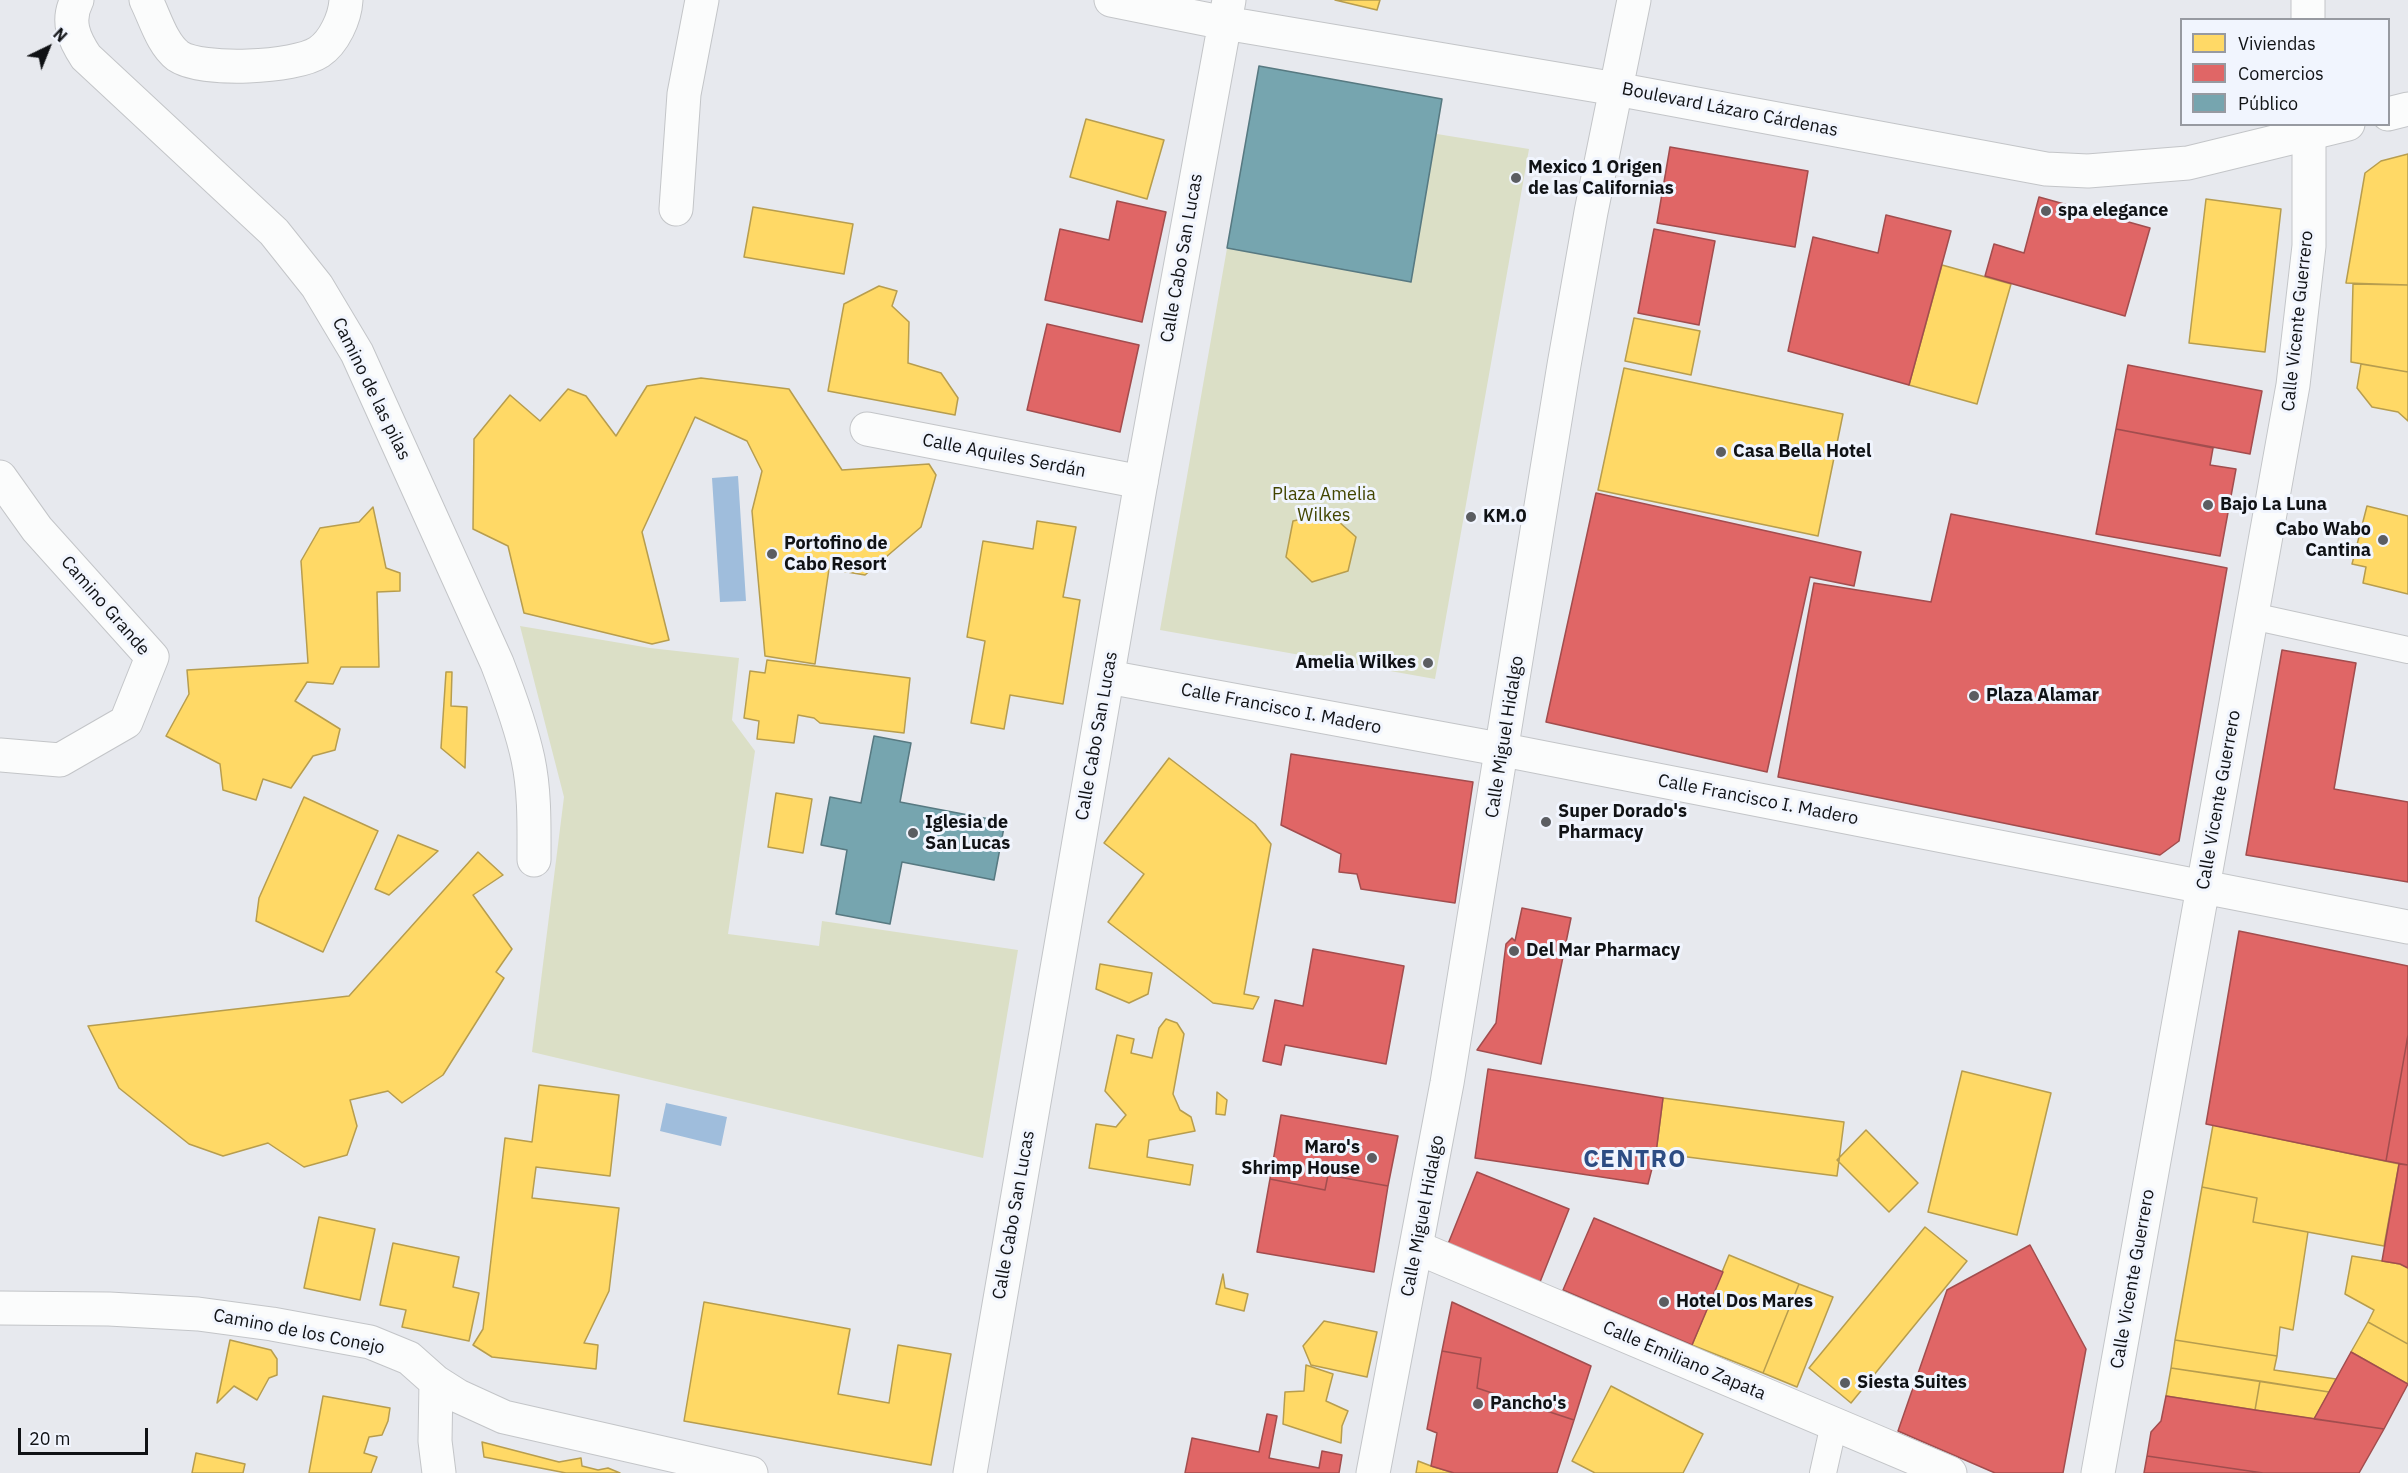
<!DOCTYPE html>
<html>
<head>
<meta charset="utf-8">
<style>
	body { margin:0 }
	#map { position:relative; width:2408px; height:1473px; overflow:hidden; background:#e7e9ee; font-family:"IBM Plex Sans",sans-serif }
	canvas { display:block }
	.legend { position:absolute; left:2180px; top:18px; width:210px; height:108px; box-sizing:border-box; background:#f1f5fe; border:2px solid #979aa1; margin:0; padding:8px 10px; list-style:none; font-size:18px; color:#101215 }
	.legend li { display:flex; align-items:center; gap:12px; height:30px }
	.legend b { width:30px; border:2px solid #979aa1 }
	.north { position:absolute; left:18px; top:18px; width:60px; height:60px; -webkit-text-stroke:4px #f1f5fe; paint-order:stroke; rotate:43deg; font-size:16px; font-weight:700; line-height:24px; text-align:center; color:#101215 }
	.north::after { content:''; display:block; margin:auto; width:21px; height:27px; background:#101215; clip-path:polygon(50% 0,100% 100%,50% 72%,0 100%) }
	.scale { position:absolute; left:18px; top:1428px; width:130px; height:27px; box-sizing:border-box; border:3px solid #101215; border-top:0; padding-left:8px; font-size:18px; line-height:21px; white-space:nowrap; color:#101215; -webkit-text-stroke:4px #f1f5fe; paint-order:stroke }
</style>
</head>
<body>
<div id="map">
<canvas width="2408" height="1473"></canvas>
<ul class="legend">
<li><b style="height:16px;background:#ffd966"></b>Viviendas</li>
<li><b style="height:16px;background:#e06666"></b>Comercios</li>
<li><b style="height:16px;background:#76a5af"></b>Público</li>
</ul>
<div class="north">N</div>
<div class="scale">20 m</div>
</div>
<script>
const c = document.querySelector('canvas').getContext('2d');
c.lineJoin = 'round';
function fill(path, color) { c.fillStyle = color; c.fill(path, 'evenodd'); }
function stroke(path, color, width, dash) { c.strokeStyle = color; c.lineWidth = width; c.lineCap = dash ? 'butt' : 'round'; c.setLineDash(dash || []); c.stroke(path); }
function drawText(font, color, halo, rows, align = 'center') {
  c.font = font + ' "IBM Plex Sans",sans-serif'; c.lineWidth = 6; c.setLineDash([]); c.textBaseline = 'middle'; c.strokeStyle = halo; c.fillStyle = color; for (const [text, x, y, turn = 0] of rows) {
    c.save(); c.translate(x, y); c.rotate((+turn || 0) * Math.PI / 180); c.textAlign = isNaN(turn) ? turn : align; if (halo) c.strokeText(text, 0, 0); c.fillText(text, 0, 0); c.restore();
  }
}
fill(new Path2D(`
	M 1259,66 L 1442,99 L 1437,134 L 1529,149 L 1435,679 L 1160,630 Z
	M 520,626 L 650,648 L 739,658 L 732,720 L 755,751 L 728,934 L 819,946 L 822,921 L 1018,950 L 983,1158 L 532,1052 L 564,797 Z`), '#dbdfc6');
fill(new Path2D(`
	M 738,476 L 746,601 L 720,602 L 712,478 Z
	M 666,1103 L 727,1117 L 721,1146 L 660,1131 Z`), '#9fbddc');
const homes = new Path2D(`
	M 1335,0 L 1380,0 L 1377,10 Z
	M 1086,119 L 1164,140 L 1147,199 L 1070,177 Z
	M 2408,154 L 2408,285 L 2346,283 L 2365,173 L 2381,161 Z
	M 2206,199 L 2281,209 L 2265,352 L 2189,343 Z
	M 753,207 L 853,224 L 844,274 L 744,257 Z
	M 1942,265 L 2011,284 L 1977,404 L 1909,385 Z
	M 2353,284 L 2408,285 L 2408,372 L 2351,362 Z
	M 879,286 L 897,291 L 892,306 L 909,322 L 908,363 L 941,373 L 958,398 L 955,415 L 828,391 L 844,304 Z
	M 1634,318 L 1700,331 L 1691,375 L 1625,361 Z
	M 2361,364 L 2408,372 L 2408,421 L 2398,412 L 2372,407 L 2357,388 Z
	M 1624,368 L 1843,414 L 1818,536 L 1598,490 Z
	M 701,378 L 789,389 L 842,470 L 929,464 L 936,475 L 921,527 L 865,575 L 829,569 L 815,664 L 765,656 L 752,511 L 762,471 L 747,441 L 695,417 L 642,532 L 669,640 L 652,644 L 524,613 L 508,546 L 473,529 L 474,439 L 510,395 L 540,421 L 568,389 L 586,396 L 616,436 L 647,386 Z
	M 2367,506 L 2408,516 L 2408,594 L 2363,583 L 2366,567 L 2352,564 Z
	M 373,507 L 386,568 L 400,573 L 400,591 L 377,592 L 379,667 L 341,667 L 333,684 L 307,682 L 295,701 L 340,729 L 335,750 L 313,756 L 291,788 L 263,779 L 256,800 L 223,790 L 220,764 L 166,736 L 189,694 L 187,670 L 308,663 L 301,561 L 320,528 L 359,522 Z
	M 1329,513 L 1356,537 L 1348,571 L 1312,582 L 1286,557 L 1293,521 Z
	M 1037,521 L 1076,527 L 1063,597 L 1080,600 L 1063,704 L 1010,695 L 1004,729 L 971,723 L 985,641 L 967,637 L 983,541 L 1033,549 Z
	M 767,660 L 910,678 L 904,733 L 820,723 L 814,718 L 798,715 L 794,743 L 757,739 L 759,721 L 744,718 L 750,671 L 765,673 Z
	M 446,672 L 452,672 L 451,706 L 467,707 L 465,768 L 441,748 Z
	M 1169,758 L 1255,824 L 1271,844 L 1244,994 L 1259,997 L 1253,1009 L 1213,1003 L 1108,922 L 1144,874 L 1104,843 Z
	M 776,793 L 812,799 L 803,853 L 768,847 Z
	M 304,797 L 378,831 L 323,952 L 256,921 L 259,898 Z
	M 398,835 L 438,851 L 389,895 L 375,889 Z
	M 478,852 L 503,875 L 473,895 L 512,949 L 496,972 L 504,978 L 443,1075 L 402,1103 L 388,1091 L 350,1100 L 357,1126 L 347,1155 L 304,1167 L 268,1143 L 223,1156 L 189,1144 L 119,1088 L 88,1026 L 349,996 Z
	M 1100,964 L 1152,973 L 1148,994 L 1129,1003 L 1096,989 Z
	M 1166,1019 L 1177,1023 L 1184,1034 L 1173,1094 L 1180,1110 L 1191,1117 L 1195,1131 L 1149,1140 L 1147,1157 L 1193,1165 L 1190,1185 L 1089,1168 L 1096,1124 L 1116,1127 L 1126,1115 L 1105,1091 L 1117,1035 L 1134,1039 L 1131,1053 L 1152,1058 L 1159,1028 Z
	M 1962,1071 L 2051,1093 L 2017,1235 L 1928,1212 Z
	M 539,1085 L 619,1095 L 610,1176 L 536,1167 L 532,1198 L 619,1208 L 609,1291 L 584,1343 L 598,1345 L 596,1369 L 492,1357 L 473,1345 L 483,1329 L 505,1138 L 532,1142 Z
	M 1217,1092 L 1227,1100 L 1225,1115 L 1216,1114 Z
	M 1663,1098 L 1844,1122 L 1837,1176 L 1656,1153 Z
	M 2213,1125 L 2399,1164 L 2384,1246 L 2253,1222 L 2257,1198 L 2202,1187 Z
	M 1866,1130 L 1918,1183 L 1889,1212 L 1837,1160 Z
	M 2202,1187 L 2257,1198 L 2253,1222 L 2308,1232 L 2293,1330 L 2280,1327 L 2277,1356 L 2175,1340 Z
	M 319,1217 L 375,1229 L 360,1300 L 304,1288 Z
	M 1925,1227 L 1967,1261 L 1851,1403 L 1809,1368 Z
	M 393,1243 L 459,1257 L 453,1287 L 479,1293 L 469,1341 L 402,1327 L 406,1310 L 380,1305 Z
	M 1729,1255 L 1799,1284 L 1763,1373 L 1692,1345 Z
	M 2352,1256 L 2400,1264 L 2408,1268 L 2408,1344 L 2368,1322 L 2374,1310 L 2345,1294 Z
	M 1223,1274 L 1225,1288 L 1248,1294 L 1244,1311 L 1216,1304 Z
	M 1799,1284 L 1833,1297 L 1797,1387 L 1763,1373 Z
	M 704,1302 L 850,1329 L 838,1394 L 889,1403 L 898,1345 L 951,1354 L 931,1465 L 684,1421 Z
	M 1324,1321 L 1377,1332 L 1367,1377 L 1311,1365 L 1303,1346 Z
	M 2368,1322 L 2408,1344 L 2408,1384 L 2351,1352 Z
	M 230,1340 L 271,1350 L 277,1359 L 277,1375 L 269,1378 L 257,1400 L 234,1386 L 217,1403 Z
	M 2175,1340 L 2277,1356 L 2274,1370 L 2336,1379 L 2329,1392 L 2171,1368 Z
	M 1306,1365 L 1333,1374 L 1326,1401 L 1348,1411 L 1342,1426 L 1341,1443 L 1283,1424 L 1285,1392 L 1304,1391 Z
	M 2171,1368 L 2260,1381 L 2255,1410 L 2166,1396 Z
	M 2260,1381 L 2329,1392 L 2314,1419 L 2255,1410 Z
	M 1611,1386 L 1703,1434 L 1683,1473 L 1595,1473 L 1572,1461 Z
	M 323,1396 L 390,1408 L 388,1421 L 382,1435 L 369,1437 L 364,1453 L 377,1457 L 371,1473 L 309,1473 Z
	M 482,1442 L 559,1462 L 581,1458 L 582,1466 L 598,1470 L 608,1468 L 620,1473 L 566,1473 L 484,1457 Z
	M 196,1453 L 245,1464 L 243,1473 L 192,1473 Z
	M 1418,1461 L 1431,1466 L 1454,1473 L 1416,1473 Z`);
fill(homes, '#ffd966');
stroke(homes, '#b79d4e', 1.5);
const shops = new Path2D(`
	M 1670,147 L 1808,171 L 1795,247 L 1657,223 Z
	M 2039,197 L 2150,228 L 2125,316 L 1985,276 L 1994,244 L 2024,253 Z
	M 1117,201 L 1166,212 L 1142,322 L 1045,300 L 1060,229 L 1109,240 Z
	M 1886,215 L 1951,231 L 1909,385 L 1788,351 L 1813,237 L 1878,253 Z
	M 1654,229 L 1715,241 L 1699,325 L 1638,313 Z
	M 1047,324 L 1139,345 L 1120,432 L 1027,410 Z
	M 2128,365 L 2262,391 L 2250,454 L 2116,429 Z
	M 2116,429 L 2213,448 L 2210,465 L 2236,469 L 2220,556 L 2096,534 Z
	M 1596,493 L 1861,552 L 1854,586 L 1810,577 L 1767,772 L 1546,722 Z
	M 1951,514 L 2227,568 L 2179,841 L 2160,855 L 1778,777 L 1814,583 L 1931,602 Z
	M 2282,650 L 2356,663 L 2334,789 L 2408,802 L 2408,882 L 2246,855 Z
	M 1291,754 L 1473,782 L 1455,903 L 1361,889 L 1357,874 L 1339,872 L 1341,854 L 1281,825 Z
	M 1522,908 L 1571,918 L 1541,1064 L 1477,1050 L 1496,1023 L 1506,944 L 1512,938 L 1515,941 Z
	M 2239,931 L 2408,966 L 2408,1035 L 2386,1161 L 2206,1124 Z
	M 1313,949 L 1404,966 L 1386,1064 L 1285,1045 L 1281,1065 L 1263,1061 L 1275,1000 L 1303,1006 Z
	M 2408,1035 L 2408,1165 L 2386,1161 Z
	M 1488,1069 L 1663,1098 L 1656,1153 L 1648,1184 L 1475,1158 Z
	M 1281,1115 L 1398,1136 L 1388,1186 L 1328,1175 L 1325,1190 L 1270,1179 Z
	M 2399,1164 L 2408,1165 L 2408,1268 L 2400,1264 L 2382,1261 Z
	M 1477,1172 L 1569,1209 L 1540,1282 L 1448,1244 Z
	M 1328,1175 L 1388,1186 L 1374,1272 L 1257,1252 L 1270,1179 L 1325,1190 Z
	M 1594,1218 L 1723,1272 L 1692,1345 L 1563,1290 Z
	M 2030,1245 L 2086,1349 L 2063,1473 L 1995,1473 L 1898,1431 L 1947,1290 Z
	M 1452,1302 L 1591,1366 L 1574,1420 L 1477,1388 L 1481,1358 L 1442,1351 Z
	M 1442,1351 L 1481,1358 L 1477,1388 L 1574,1420 L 1557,1473 L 1454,1473 L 1431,1466 L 1437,1433 L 1427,1429 Z
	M 2351,1352 L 2408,1384 L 2384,1429 L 2314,1419 Z
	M 2166,1396 L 2255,1410 L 2384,1429 L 2359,1473 L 2263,1473 L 2147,1456 L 2151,1432 L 2161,1421 Z
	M 1267,1414 L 1277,1416 L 1269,1458 L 1319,1468 L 1322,1451 L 1342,1455 L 1339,1473 L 1185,1473 L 1192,1438 L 1259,1452 Z
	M 2147,1456 L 2263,1473 L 2144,1473 Z`);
fill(shops, '#e06666');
stroke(shops, '#a24d4e', 1.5);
const public = new Path2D(`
	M 1259,66 L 1442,99 L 1411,282 L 1227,248 Z
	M 874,736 L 911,743 L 900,802 L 1005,822 L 994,880 L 902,862 L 890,924 L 836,914 L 847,850 L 821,845 L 830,797 L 861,803 Z`);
fill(public, '#76a5af');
stroke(public, '#577981', 1.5);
const lane = new Path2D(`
	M 2252,616 L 2408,650
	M 1823,1473 L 1834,1424`);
const street = new Path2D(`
	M 77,0 C 66,21 74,39 86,57 L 274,232 L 317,286 L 357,353 L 497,663 C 509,694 521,726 528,759 C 535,792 534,827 534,860
	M 146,0 C 155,18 162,44 178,56 C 201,72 295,68 319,52 C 334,42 345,18 346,0
	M 2308,0 L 2308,20
	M 676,209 L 684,94 L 702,0
	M 867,429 L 1141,482
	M 0,477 L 37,529 L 152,657 L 126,722 L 60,760 L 0,755
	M 1108,677 L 1504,750 L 2408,927
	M 1418,1248 L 1950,1473
	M 0,1308 L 109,1309 L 198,1314 L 272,1324 L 370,1342 L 409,1358 L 436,1382 L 458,1396 L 504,1417 L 751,1473
	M 436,1382 L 435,1441 L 439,1473
	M 2098,1473 L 2293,385 L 2309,246 L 2309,124`);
const secondary = new Path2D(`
	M 1111,0 L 1225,23 L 1616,89 L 2046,169 L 2088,171 L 2188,163 L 2348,124
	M 2388,114 L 2408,109
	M 970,1473 L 1141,482 L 1229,0
	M 1373,1473 L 1447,1083 L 1564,365 L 1591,212 L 1634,0`);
stroke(lane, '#c3c5c8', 28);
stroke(street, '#c3c5c8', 35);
stroke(secondary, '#c3c5c8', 35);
stroke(lane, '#fbfcfc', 26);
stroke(street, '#fbfcfc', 33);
stroke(secondary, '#fbfcfc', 33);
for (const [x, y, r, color] of [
	[1516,178,6,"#5b5d61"],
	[2046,211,6,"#5b5d61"],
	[1721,452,6,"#5b5d61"],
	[2208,505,6,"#5b5d61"],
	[1471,517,6,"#5b5d61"],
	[2383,540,6,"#5b5d61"],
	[772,554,6,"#5b5d61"],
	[1428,663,6,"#5b5d61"],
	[1974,696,6,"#5b5d61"],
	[1546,822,6,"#5b5d61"],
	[913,833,6,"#5b5d61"],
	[1514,951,6,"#5b5d61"],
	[1372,1158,6,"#5b5d61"],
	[1664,1302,6,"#5b5d61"],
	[1845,1383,6,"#5b5d61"],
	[1478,1404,6,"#5b5d61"]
]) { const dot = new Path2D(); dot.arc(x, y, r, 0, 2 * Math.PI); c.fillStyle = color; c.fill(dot); stroke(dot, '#f1f5fe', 2); }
drawText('18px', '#101215', '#f1f5fe', [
	["Boulevard Lázaro Cárdenas",1730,110,11],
	["Calle Cabo San Lucas",1182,258,-80],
	["Calle Vicente Guerrero",2298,321,-84],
	["Camino de las pilas",371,389,64],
	["Calle Aquiles Serdán",1004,456,11],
	["Camino Grande",105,606,49],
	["Calle Francisco I. Madero",1281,709,11],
	["Calle Cabo San Lucas",1097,736,-80],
	["Calle Miguel Hidalgo",1505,737,-81],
	["Calle Francisco I. Madero",1758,800,11],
	["Calle Vicente Guerrero",2219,800,-80],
	["Calle Cabo San Lucas",1014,1215,-80],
	["Calle Miguel Hidalgo",1423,1216,-79],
	["Calle Vicente Guerrero",2133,1279,-80],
	["Camino de los Conejo",299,1332,11],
	["Calle Emiliano Zapata",1684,1361,23]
]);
drawText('bold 18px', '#101215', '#f1f5fe', [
	["Mexico 1 Origen",1528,168],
	["de las Californias",1528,189],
	["spa elegance",2058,211],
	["Casa Bella Hotel",1733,452],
	["Bajo La Luna",2220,505],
	["KM.0",1483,517],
	["Cabo Wabo",2371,530,"right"],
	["Cantina",2371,551,"right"],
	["Portofino de",784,544],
	["Cabo Resort",784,565],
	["Amelia Wilkes",1416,663,"right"],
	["Plaza Alamar",1986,696],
	["Super Dorado's",1558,812],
	["Pharmacy",1558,833],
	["Iglesia de",925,823],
	["San Lucas",925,844],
	["Del Mar Pharmacy",1526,951],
	["Maro's",1360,1148,"right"],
	["Shrimp House",1360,1169,"right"],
	["Hotel Dos Mares",1676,1302],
	["Siesta Suites",1857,1383],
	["Pancho's",1490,1404]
], 'left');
drawText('18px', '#424500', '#f1f5fe', [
	["Plaza Amelia",1324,495],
	["Wilkes",1324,516]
]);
c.letterSpacing = '1.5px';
drawText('bold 24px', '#2d4c83', '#f1f5fe', [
	["CENTRO",1635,1160]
]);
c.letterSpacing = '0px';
</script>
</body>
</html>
